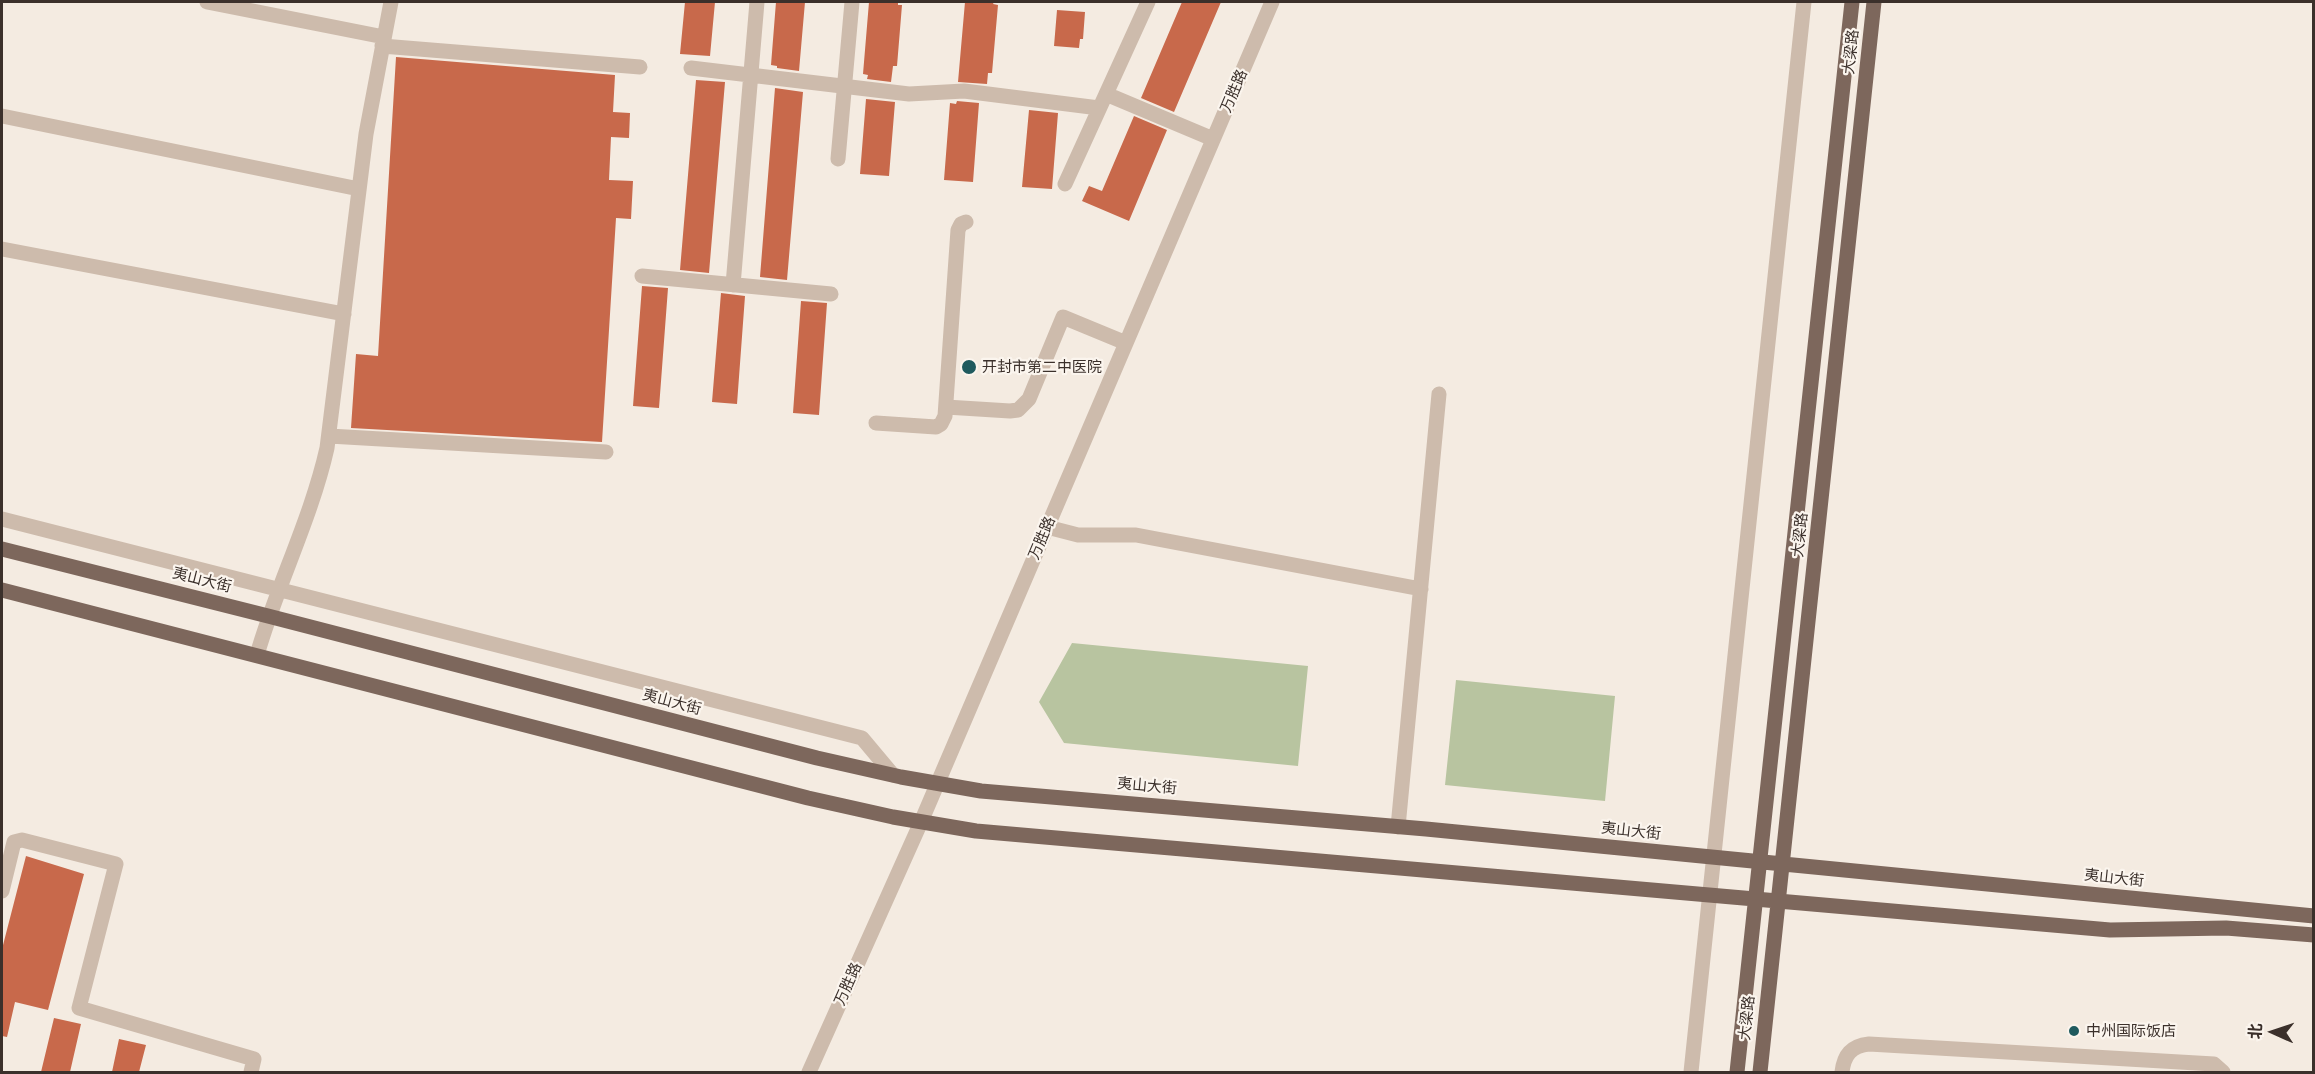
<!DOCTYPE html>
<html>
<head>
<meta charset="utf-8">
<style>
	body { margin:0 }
	#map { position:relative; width:2315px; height:1074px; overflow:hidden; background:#f4ebe1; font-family:"Golos Text","Noto Sans SC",sans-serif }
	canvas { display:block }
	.frame { position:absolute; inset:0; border:3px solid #3b302b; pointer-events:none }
	.north { position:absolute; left:2243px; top:1002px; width:60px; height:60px; -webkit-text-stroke:4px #fbf5ee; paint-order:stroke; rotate:273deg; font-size:16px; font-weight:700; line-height:24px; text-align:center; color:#3b302b }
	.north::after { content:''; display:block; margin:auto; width:21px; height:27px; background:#3b302b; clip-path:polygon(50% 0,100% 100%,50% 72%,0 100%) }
</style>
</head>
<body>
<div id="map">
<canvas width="2315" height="1074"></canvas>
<div class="frame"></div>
<div class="north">北</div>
</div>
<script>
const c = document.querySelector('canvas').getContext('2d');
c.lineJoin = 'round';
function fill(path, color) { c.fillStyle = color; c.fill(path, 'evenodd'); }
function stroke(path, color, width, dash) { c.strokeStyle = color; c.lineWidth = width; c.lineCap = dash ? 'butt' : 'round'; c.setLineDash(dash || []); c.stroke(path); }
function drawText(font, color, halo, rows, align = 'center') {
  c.font = font + ' "Golos Text","Noto Sans SC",sans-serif'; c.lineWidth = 4.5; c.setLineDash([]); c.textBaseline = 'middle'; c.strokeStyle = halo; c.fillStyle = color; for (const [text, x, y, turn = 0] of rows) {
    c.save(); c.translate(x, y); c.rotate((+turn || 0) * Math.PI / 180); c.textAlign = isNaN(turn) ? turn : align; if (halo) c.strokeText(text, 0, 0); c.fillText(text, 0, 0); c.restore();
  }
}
fill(new Path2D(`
	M 1072,643 L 1308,666 L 1298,766 L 1064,743 L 1039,702 Z
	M 1456,680 L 1615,696 L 1605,801 L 1445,785 Z`), '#b8c4a0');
fill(new Path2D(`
	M 685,2 L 715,2 L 710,56 L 680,54 Z
	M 776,2 L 805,2 L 799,71 L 777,68 L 777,66 L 771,65 Z
	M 869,2 L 898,2 L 898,5 L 902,5 L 897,66 L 893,66 L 891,82 L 867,79 L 868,75 L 863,74 Z
	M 965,2 L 994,2 L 993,4 L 998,5 L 992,73 L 988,73 L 987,84 L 958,82 Z
	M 1182,2 L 1221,2 L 1174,112 L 1141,98 Z
	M 1057,10 L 1085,12 L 1083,39 L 1080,39 L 1079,48 L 1054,46 Z
	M 396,57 L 615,75 L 613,112 L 630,113 L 629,138 L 611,137 L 609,180 L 633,181 L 631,219 L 616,218 L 602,442 L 351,428 L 356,354 L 378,356 Z
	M 696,80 L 725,82 L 709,273 L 680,270 Z
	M 775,88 L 803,92 L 787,280 L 760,277 Z
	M 866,99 L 895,102 L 889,176 L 860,174 Z
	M 957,101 L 979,103 L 973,182 L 944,180 L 950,103 L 956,104 Z
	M 1029,110 L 1058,113 L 1052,189 L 1022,187 Z
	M 1134,116 L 1167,130 L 1129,221 L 1082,201 L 1089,186 L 1102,191 Z
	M 642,286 L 668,288 L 659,408 L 633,406 Z
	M 721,293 L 745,296 L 737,404 L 712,402 Z
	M 801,301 L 827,303 L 819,415 L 793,413 Z
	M 26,856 L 84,874 L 48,1010 L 15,1002 L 7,1037 L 2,1036 L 2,949 Z
	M 54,1018 L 81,1024 L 70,1072 L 41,1072 Z
	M 119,1039 L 146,1045 L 139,1072 L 112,1072 Z`), '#c8694b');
stroke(new Path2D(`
	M 207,2 L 384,37
	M 382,46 L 640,67
	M 691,68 L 909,94 L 964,91 L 1099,108
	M 1106,94 L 1213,139
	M 2,116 L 359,189
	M 838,159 L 852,2
	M 1065,184 L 1148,2
	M 2,249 L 344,314
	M 642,276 L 831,294
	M 733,285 L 757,2
	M 946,407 L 1010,411 L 1018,410 L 1029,399 L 1063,317 L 1126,343
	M 876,423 L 936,427 L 941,424 L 945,416 L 958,230 L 961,224 L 966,222
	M 329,436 L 606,452
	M 2,519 L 862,738 L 893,775
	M 1047,527 L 1078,535 L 1136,535 L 1421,589
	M 257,655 C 277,585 311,519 327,448 L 366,134 L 391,2
	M 1398,827 L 1439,394
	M 2,891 L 14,842 L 22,840 L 116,864 L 79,1008 L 254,1059 L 251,1072
	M 809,1072 L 921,822 L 1272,2
	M 1691,1072 L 1804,2
	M 1842,1072 C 1844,1055 1851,1046 1869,1044 L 2214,1064 L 2223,1072`), '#cdbbac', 15);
stroke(new Path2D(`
	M 2,549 L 268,616 L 817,758 L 901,777 L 981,791 L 1426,829 L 2314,916
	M 2,590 L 808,798 L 893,817 L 976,831 L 2110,930 L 2226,928 L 2314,935
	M 1737,1072 L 1852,2
	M 1760,1072 L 1874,2`), '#7d675c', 15);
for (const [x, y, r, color] of [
	[969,367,8,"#1f5a5e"],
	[2074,1031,6,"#1f5a5e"]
]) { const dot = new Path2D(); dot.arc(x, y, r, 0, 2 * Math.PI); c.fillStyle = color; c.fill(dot); stroke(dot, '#fbf5ee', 2); }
drawText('15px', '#3b302b', '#fbf5ee', [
	["大梁路",1851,52,-84],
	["万胜路",1234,91,-67],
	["大梁路",1800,535,-84],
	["万胜路",1042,538,-67],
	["夷山大街",202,580,14],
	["夷山大街",672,702,15],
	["夷山大街",1147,786,5],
	["夷山大街",1631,831,6],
	["夷山大街",2114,878,6],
	["万胜路",848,984,-66],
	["大梁路",1747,1018,-84]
]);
drawText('15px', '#3b302b', '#fbf5ee', [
	["开封市第二中医院",982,367],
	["中州国际饭店",2086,1031]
], 'left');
</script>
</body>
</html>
